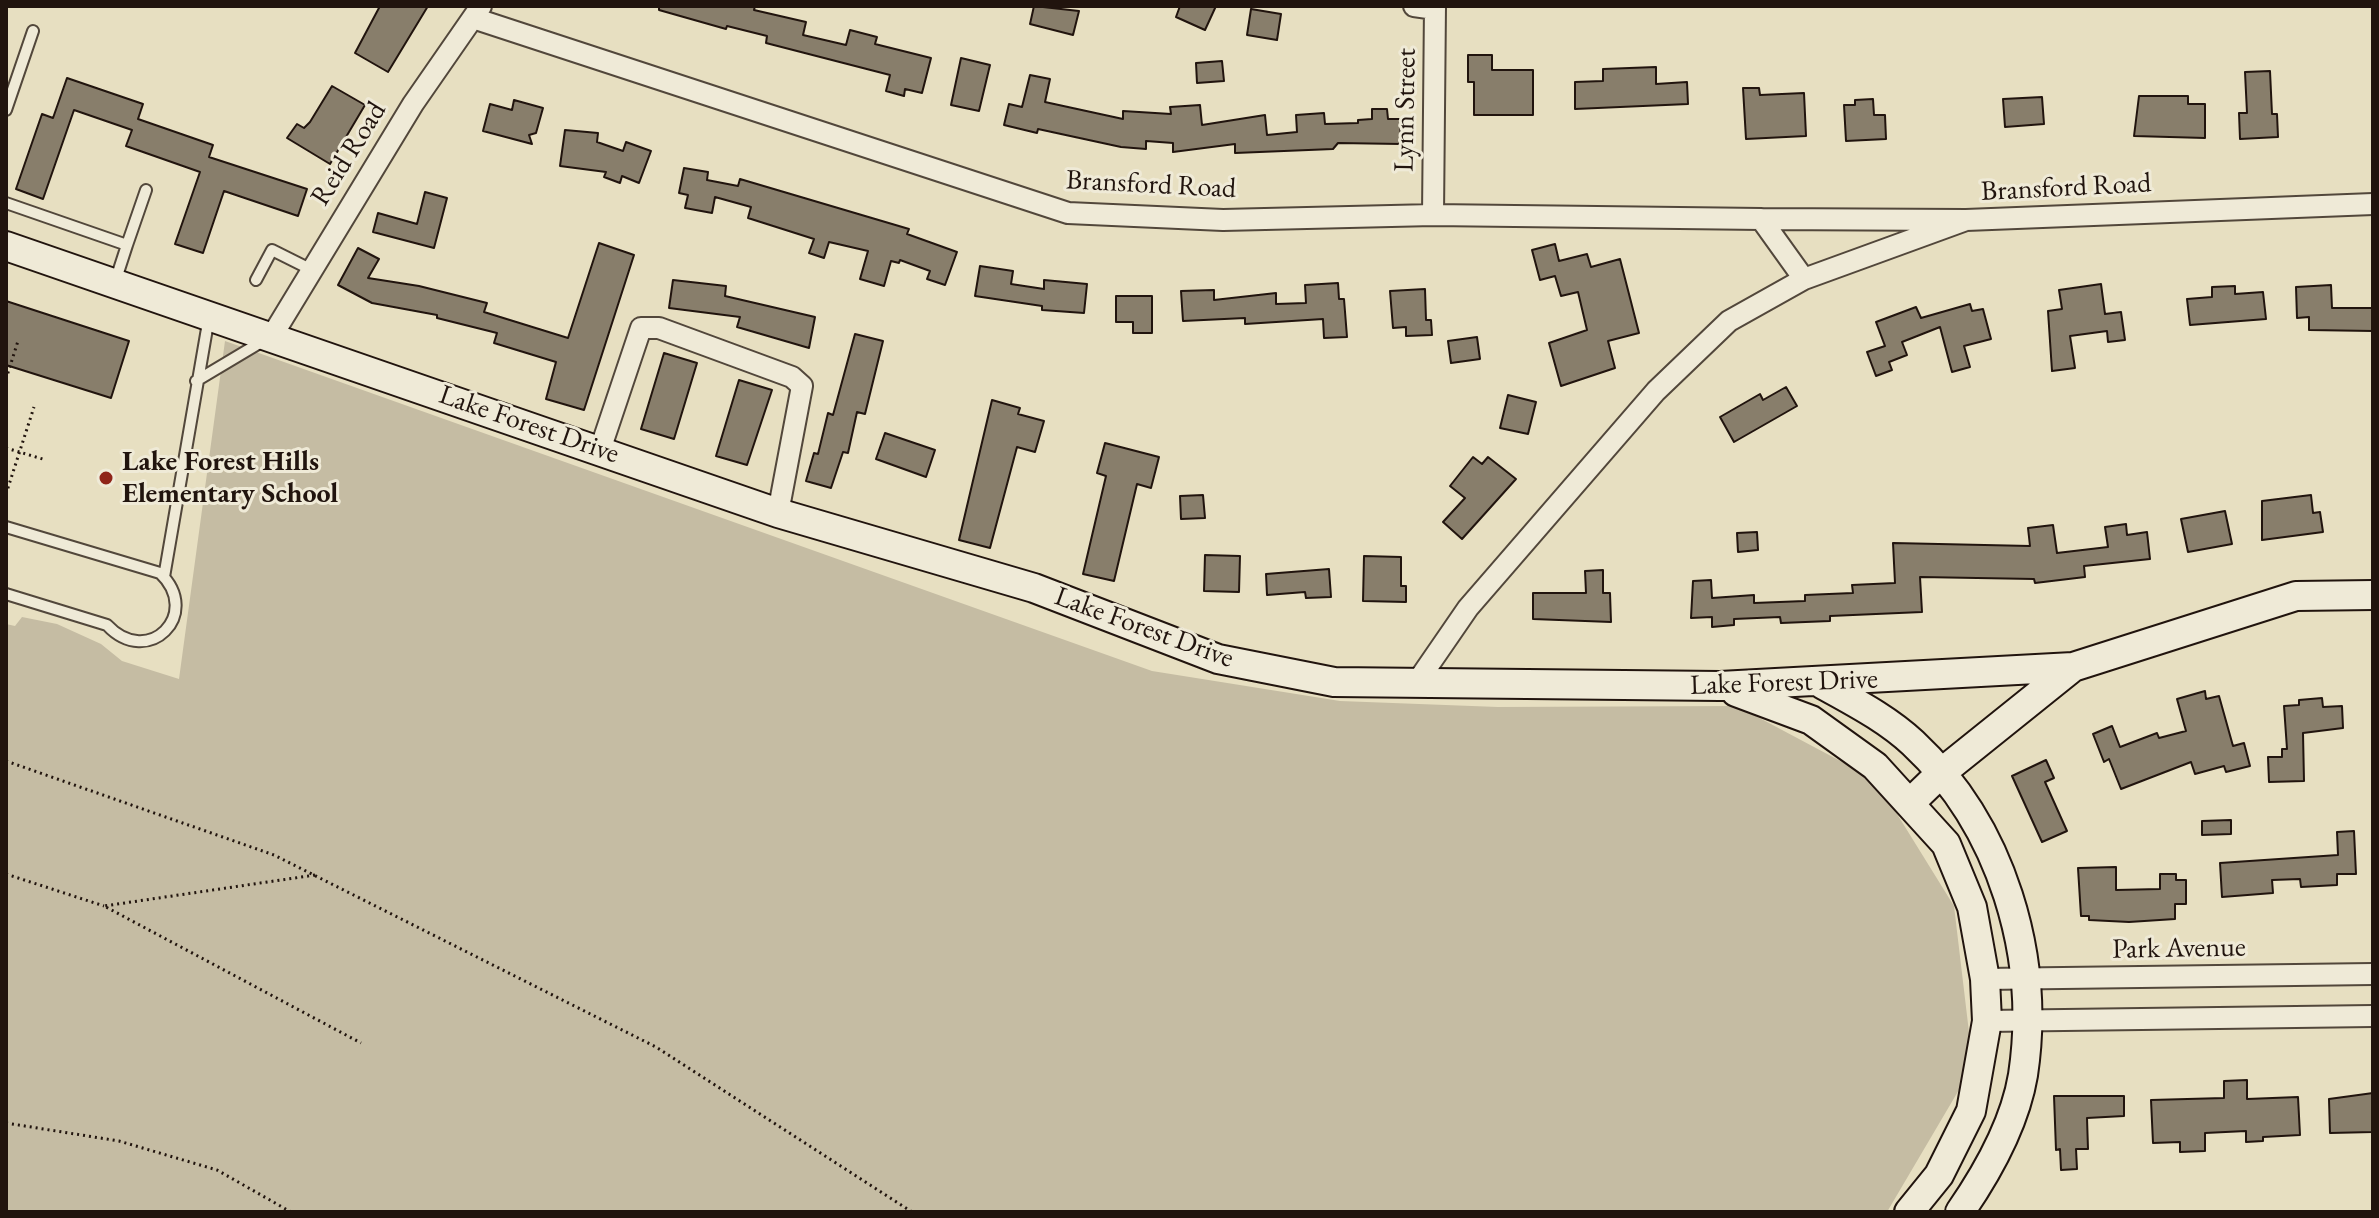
<!DOCTYPE html>
<html>
<head>
<meta charset="utf-8">
<style>
	body { margin:0 }
	#map { position:relative; width:2379px; height:1218px; overflow:hidden; background:#e7dfc1; font-family:"EB Garamond",serif }
	canvas { display:block }
	.frame { position:absolute; inset:0; border:8px solid #21140e; pointer-events:none }
</style>
</head>
<body>
<div id="map">
<canvas width="2379" height="1218"></canvas>
<div class="frame"></div>
</div>
<script>
const c = document.querySelector('canvas').getContext('2d');
c.lineJoin = 'round';
function fill(path, color) { c.fillStyle = color; c.fill(path, 'evenodd'); }
function stroke(path, color, width, dash) { c.strokeStyle = color; c.lineWidth = width; c.lineCap = dash ? 'butt' : 'round'; c.setLineDash(dash || []); c.stroke(path); }
function drawText(font, color, halo, rows, align = 'center') {
  c.font = font + ' "EB Garamond",serif'; c.lineWidth = 6; c.setLineDash([]); c.textBaseline = 'middle'; c.strokeStyle = halo; c.fillStyle = color; for (const [text, x, y, turn = 0] of rows) {
    c.save(); c.translate(x, y); c.rotate((+turn || 0) * Math.PI / 180); c.textAlign = isNaN(turn) ? turn : align; if (halo) c.strokeText(text, 0, 0); c.fillText(text, 0, 0); c.restore();
  }
}
fill(new Path2D(`
	M 225,341 L 1152,671 L 1340,701 L 1498,707 L 1737,706 L 1876,780 L 1954,906 L 1973,1066 L 1887,1212 L 6,1212 L 6,624 L 15,626 L 22,617 L 57,624 L 101,644 L 122,661 L 179,679 Z`), '#c5bca3');
const building = new Path2D(`
	M 380,6 L 428,6 L 388,72 L 355,53 Z
	M 659,6 L 755,6 L 754,10 L 806,22 L 803,35 L 846,45 L 850,30 L 877,37 L 875,44 L 931,58 L 922,93 L 905,89 L 904,96 L 886,91 L 890,75 L 766,43 L 767,36 L 727,26 L 726,29 L 659,10 Z
	M 1034,6 L 1079,11 L 1073,35 L 1030,24 Z
	M 1180,6 L 1216,6 L 1205,30 L 1176,17 Z
	M 1251,9 L 1281,14 L 1277,40 L 1247,35 Z
	M 1468,55 L 1492,55 L 1492,70 L 1533,70 L 1533,115 L 1474,115 L 1474,82 L 1468,82 Z
	M 961,58 L 990,65 L 979,111 L 951,105 Z
	M 1222,61 L 1224,81 L 1197,83 L 1196,63 Z
	M 1656,67 L 1656,84 L 1687,82 L 1688,104 L 1575,109 L 1575,82 L 1603,81 L 1603,69 Z
	M 2270,71 L 2272,114 L 2277,114 L 2278,137 L 2240,139 L 2239,113 L 2247,113 L 2245,72 Z
	M 1030,75 L 1050,79 L 1045,102 L 1123,119 L 1123,111 L 1171,114 L 1170,107 L 1200,105 L 1202,125 L 1265,115 L 1267,135 L 1297,132 L 1296,115 L 1324,113 L 1325,124 L 1358,123 L 1358,120 L 1372,119 L 1372,109 L 1387,109 L 1388,119 L 1400,119 L 1401,144 L 1338,143 L 1333,149 L 1235,153 L 1235,144 L 1173,152 L 1173,143 L 1146,141 L 1146,149 L 1121,147 L 1038,129 L 1037,133 L 1004,125 L 1009,104 L 1022,107 Z
	M 67,78 L 143,104 L 138,119 L 213,145 L 209,157 L 307,189 L 298,216 L 224,191 L 203,253 L 175,244 L 200,172 L 126,146 L 132,130 L 74,110 L 43,199 L 16,189 L 42,114 L 53,118 Z
	M 332,86 L 365,105 L 330,164 L 287,138 L 297,124 L 304,128 L 310,122 Z
	M 1743,88 L 1759,88 L 1760,95 L 1804,93 L 1806,136 L 1746,139 Z
	M 2139,96 L 2188,96 L 2188,104 L 2205,104 L 2205,138 L 2134,136 Z
	M 2042,97 L 2044,124 L 2005,127 L 2003,99 Z
	M 1873,99 L 1874,115 L 1885,115 L 1886,139 L 1846,141 L 1844,105 L 1855,105 L 1855,100 Z
	M 514,100 L 543,108 L 536,133 L 529,135 L 532,144 L 483,131 L 490,104 L 512,110 Z
	M 565,130 L 598,133 L 597,142 L 623,151 L 626,142 L 651,151 L 639,183 L 622,176 L 620,183 L 604,177 L 606,172 L 560,166 Z
	M 684,168 L 708,172 L 707,180 L 738,186 L 740,179 L 909,229 L 907,234 L 957,252 L 945,285 L 927,279 L 930,271 L 900,260 L 899,263 L 891,261 L 884,286 L 860,279 L 868,251 L 829,242 L 824,258 L 809,253 L 814,239 L 748,218 L 751,207 L 715,197 L 712,213 L 685,208 L 688,195 L 679,193 Z
	M 425,192 L 447,198 L 434,248 L 373,232 L 378,213 L 417,224 Z
	M 599,243 L 634,255 L 584,410 L 546,399 L 556,362 L 494,343 L 497,333 L 437,318 L 437,315 L 372,303 L 338,285 L 358,248 L 379,259 L 368,278 L 419,286 L 487,303 L 484,312 L 568,338 Z
	M 1555,244 L 1559,261 L 1587,254 L 1591,267 L 1620,259 L 1639,333 L 1608,341 L 1615,368 L 1561,386 L 1549,343 L 1587,330 L 1578,292 L 1561,296 L 1555,276 L 1540,280 L 1532,250 Z
	M 980,266 L 1013,271 L 1011,284 L 1044,289 L 1044,280 L 1087,284 L 1084,313 L 1042,310 L 1042,306 L 975,296 Z
	M 673,280 L 726,286 L 725,296 L 815,317 L 809,348 L 737,327 L 740,317 L 669,308 Z
	M 1338,283 L 1339,299 L 1344,299 L 1347,337 L 1324,338 L 1323,319 L 1245,324 L 1245,318 L 1183,321 L 1181,291 L 1214,290 L 1214,300 L 1276,293 L 1276,304 L 1306,303 L 1305,285 Z
	M 2101,284 L 2105,314 L 2121,312 L 2125,340 L 2108,342 L 2107,331 L 2070,336 L 2075,368 L 2052,371 L 2048,311 L 2062,309 L 2059,290 Z
	M 2331,285 L 2332,308 L 2373,308 L 2373,331 L 2309,330 L 2309,317 L 2297,318 L 2296,287 Z
	M 2235,286 L 2235,294 L 2263,292 L 2266,319 L 2190,325 L 2187,299 L 2212,297 L 2212,287 Z
	M 1425,289 L 1426,320 L 1431,320 L 1432,335 L 1406,336 L 1406,327 L 1393,328 L 1390,291 Z
	M 1116,296 L 1152,296 L 1152,333 L 1133,333 L 1133,322 L 1116,322 Z
	M 6,301 L 129,341 L 111,398 L 6,365 Z
	M 1970,304 L 1972,311 L 1983,309 L 1991,339 L 1964,346 L 1970,367 L 1952,372 L 1940,327 L 1902,342 L 1907,355 L 1889,362 L 1892,370 L 1876,376 L 1867,352 L 1885,346 L 1876,322 L 1916,307 L 1921,318 Z
	M 855,334 L 883,341 L 865,414 L 857,412 L 848,453 L 843,452 L 831,488 L 806,481 L 814,453 L 818,454 L 828,413 L 833,415 Z
	M 1477,337 L 1480,359 L 1451,363 L 1448,341 Z
	M 664,353 L 697,363 L 674,439 L 641,429 Z
	M 739,380 L 772,390 L 747,465 L 716,456 Z
	M 1786,387 L 1797,406 L 1734,442 L 1720,417 L 1760,394 L 1763,400 Z
	M 1508,395 L 1536,402 L 1528,434 L 1500,428 Z
	M 992,400 L 1020,408 L 1018,414 L 1044,421 L 1035,452 L 1017,447 L 990,548 L 959,540 Z
	M 885,433 L 935,450 L 926,477 L 876,459 Z
	M 1105,443 L 1159,457 L 1151,488 L 1137,484 L 1114,581 L 1083,574 L 1106,476 L 1097,473 Z
	M 1473,457 L 1482,464 L 1488,457 L 1516,479 L 1462,539 L 1443,522 L 1465,498 L 1450,486 Z
	M 1203,495 L 1205,518 L 1181,519 L 1180,496 Z
	M 2311,495 L 2313,513 L 2320,512 L 2323,532 L 2262,540 L 2262,501 Z
	M 2225,511 L 2232,544 L 2188,552 L 2181,519 Z
	M 2126,524 L 2127,535 L 2147,532 L 2150,559 L 2084,566 L 2085,577 L 2035,583 L 2034,579 L 1920,577 L 1922,612 L 1830,616 L 1830,621 L 1781,623 L 1780,617 L 1734,619 L 1734,625 L 1712,627 L 1712,617 L 1691,618 L 1693,581 L 1711,580 L 1712,598 L 1754,595 L 1754,603 L 1805,601 L 1805,595 L 1853,593 L 1852,585 L 1895,583 L 1893,543 L 2030,546 L 2028,528 L 2053,525 L 2057,553 L 2108,547 L 2105,527 Z
	M 1757,532 L 1758,550 L 1738,552 L 1737,533 Z
	M 1205,555 L 1240,556 L 1239,592 L 1204,591 Z
	M 1364,556 L 1401,557 L 1401,586 L 1406,586 L 1406,602 L 1363,601 Z
	M 1329,569 L 1331,597 L 1306,598 L 1305,592 L 1267,595 L 1266,574 Z
	M 1603,570 L 1603,593 L 1610,593 L 1611,622 L 1533,619 L 1533,593 L 1586,593 L 1585,571 Z
	M 2205,691 L 2206,699 L 2219,696 L 2233,746 L 2244,743 L 2250,766 L 2226,772 L 2224,766 L 2195,774 L 2191,762 L 2121,789 L 2109,759 L 2104,762 L 2093,734 L 2112,726 L 2120,747 L 2157,733 L 2159,738 L 2186,731 L 2177,699 Z
	M 2322,698 L 2323,707 L 2342,706 L 2343,728 L 2303,733 L 2304,781 L 2269,782 L 2268,757 L 2282,757 L 2282,749 L 2287,749 L 2284,706 L 2299,705 L 2299,700 Z
	M 2046,760 L 2054,778 L 2045,782 L 2067,831 L 2042,842 L 2012,776 Z
	M 2231,820 L 2231,834 L 2202,835 L 2202,821 Z
	M 2354,831 L 2356,874 L 2337,874 L 2337,885 L 2301,887 L 2300,879 L 2272,880 L 2273,893 L 2222,897 L 2220,863 L 2338,855 L 2337,832 Z
	M 2116,867 L 2116,890 L 2160,889 L 2160,874 L 2176,874 L 2176,880 L 2186,880 L 2186,904 L 2175,904 L 2175,919 L 2129,922 L 2089,920 L 2089,916 L 2081,916 L 2078,868 Z
	M 2247,1080 L 2247,1099 L 2298,1097 L 2300,1135 L 2263,1137 L 2263,1141 L 2246,1142 L 2246,1131 L 2205,1133 L 2205,1151 L 2180,1152 L 2180,1142 L 2153,1143 L 2151,1100 L 2224,1098 L 2224,1081 Z
	M 2373,1093 L 2373,1132 L 2330,1133 L 2329,1099 Z
	M 2054,1096 L 2124,1096 L 2124,1116 L 2087,1118 L 2088,1149 L 2076,1149 L 2077,1169 L 2061,1170 L 2060,1149 L 2056,1150 Z`);
fill(building, '#887e6b');
stroke(building, '#21140e', 2);
const lane = new Path2D(`
	M 6,110 L 33,31
	M 6,203 L 127,245 L 115,282
	M 127,245 L 146,190
	M 256,280 L 272,250 L 310,269
	M 196,381 L 263,341
	M 6,527 L 160,573 C 203,614 148,669 107,625 L 6,594
	M 164,577 L 209,317`);
const street = new Path2D(`
	M 1414,6 L 1435,9
	M 473,18 L 1068,213 L 1223,220 L 1433,215 L 1761,219 L 1804,279
	M 1433,215 L 1435,6
	M 1761,219 L 1966,220 L 2373,204
	M 272,336 L 413,104 L 481,6
	M 600,450 L 641,328 L 659,328 L 792,377 L 802,386 L 778,513
	M 1415,685 L 1468,608 L 1656,391 L 1729,321 L 1804,279 L 1966,220
	M 1985,979 L 2373,974
	M 1987,1021 L 2373,1016`);
const secondary = new Path2D(`
	M 6,246 L 778,513 L 1034,588 L 1218,659 L 1334,682 L 1720,686 L 2073,667 L 2296,596 L 2373,595
	M 1822,684 C 1854,702 1886,718 1913,743 C 2002,826 2041,956 2023,1075 C 2015,1123 1987,1173 1960,1212
	M 1736,692 L 1811,720 L 1875,766 L 1946,844 L 1972,907 L 1985,979 L 1987,1021 L 1971,1111 L 1939,1175 L 1909,1212
	M 1911,802 L 1941,773 L 2073,667`);
stroke(lane, '#52473b', 14);
stroke(street, '#52473b', 24);
stroke(secondary, '#21140e', 32);
stroke(new Path2D(`
	M 6,379 L 18,341
	M 6,448 L 46,460
	M 6,494 L 34,407
	M 6,761 L 274,855 L 656,1047 L 912,1212
	M 6,874 L 104,906
	M 315,875 L 104,906 L 361,1043
	M 6,1123 L 119,1141 L 217,1170 L 291,1212`), '#21140e', 3, [2, 4]);
stroke(lane, '#efead7', 10);
stroke(street, '#efead7', 20);
stroke(secondary, '#efead7', 28);
for (const [x, y, r, color] of [
	[106,478,8,"#8f2418"]
]) { const dot = new Path2D(); dot.arc(x, y, r, 0, 2 * Math.PI); c.fillStyle = color; c.fill(dot); stroke(dot, '#efead7', 3); }
drawText('28px', '#21140e', '#efead7', [
	["Lynn Street",1406,110,-89],
	["Reid Road",349,154,-58],
	["Bransford Road",1151,185,3],
	["Bransford Road",2066,188,-3],
	["Lake Forest Drive",529,425,19],
	["Lake Forest Drive",1144,628,20],
	["Lake Forest Drive",1784,683,-2],
	["Park Avenue",2179,949,-1]
]);
drawText('bold 28px', '#21140e', '#efead7', [
	["Lake Forest Hills",122,462],
	["Elementary School",122,494]
], 'left');
</script>
</body>
</html>
